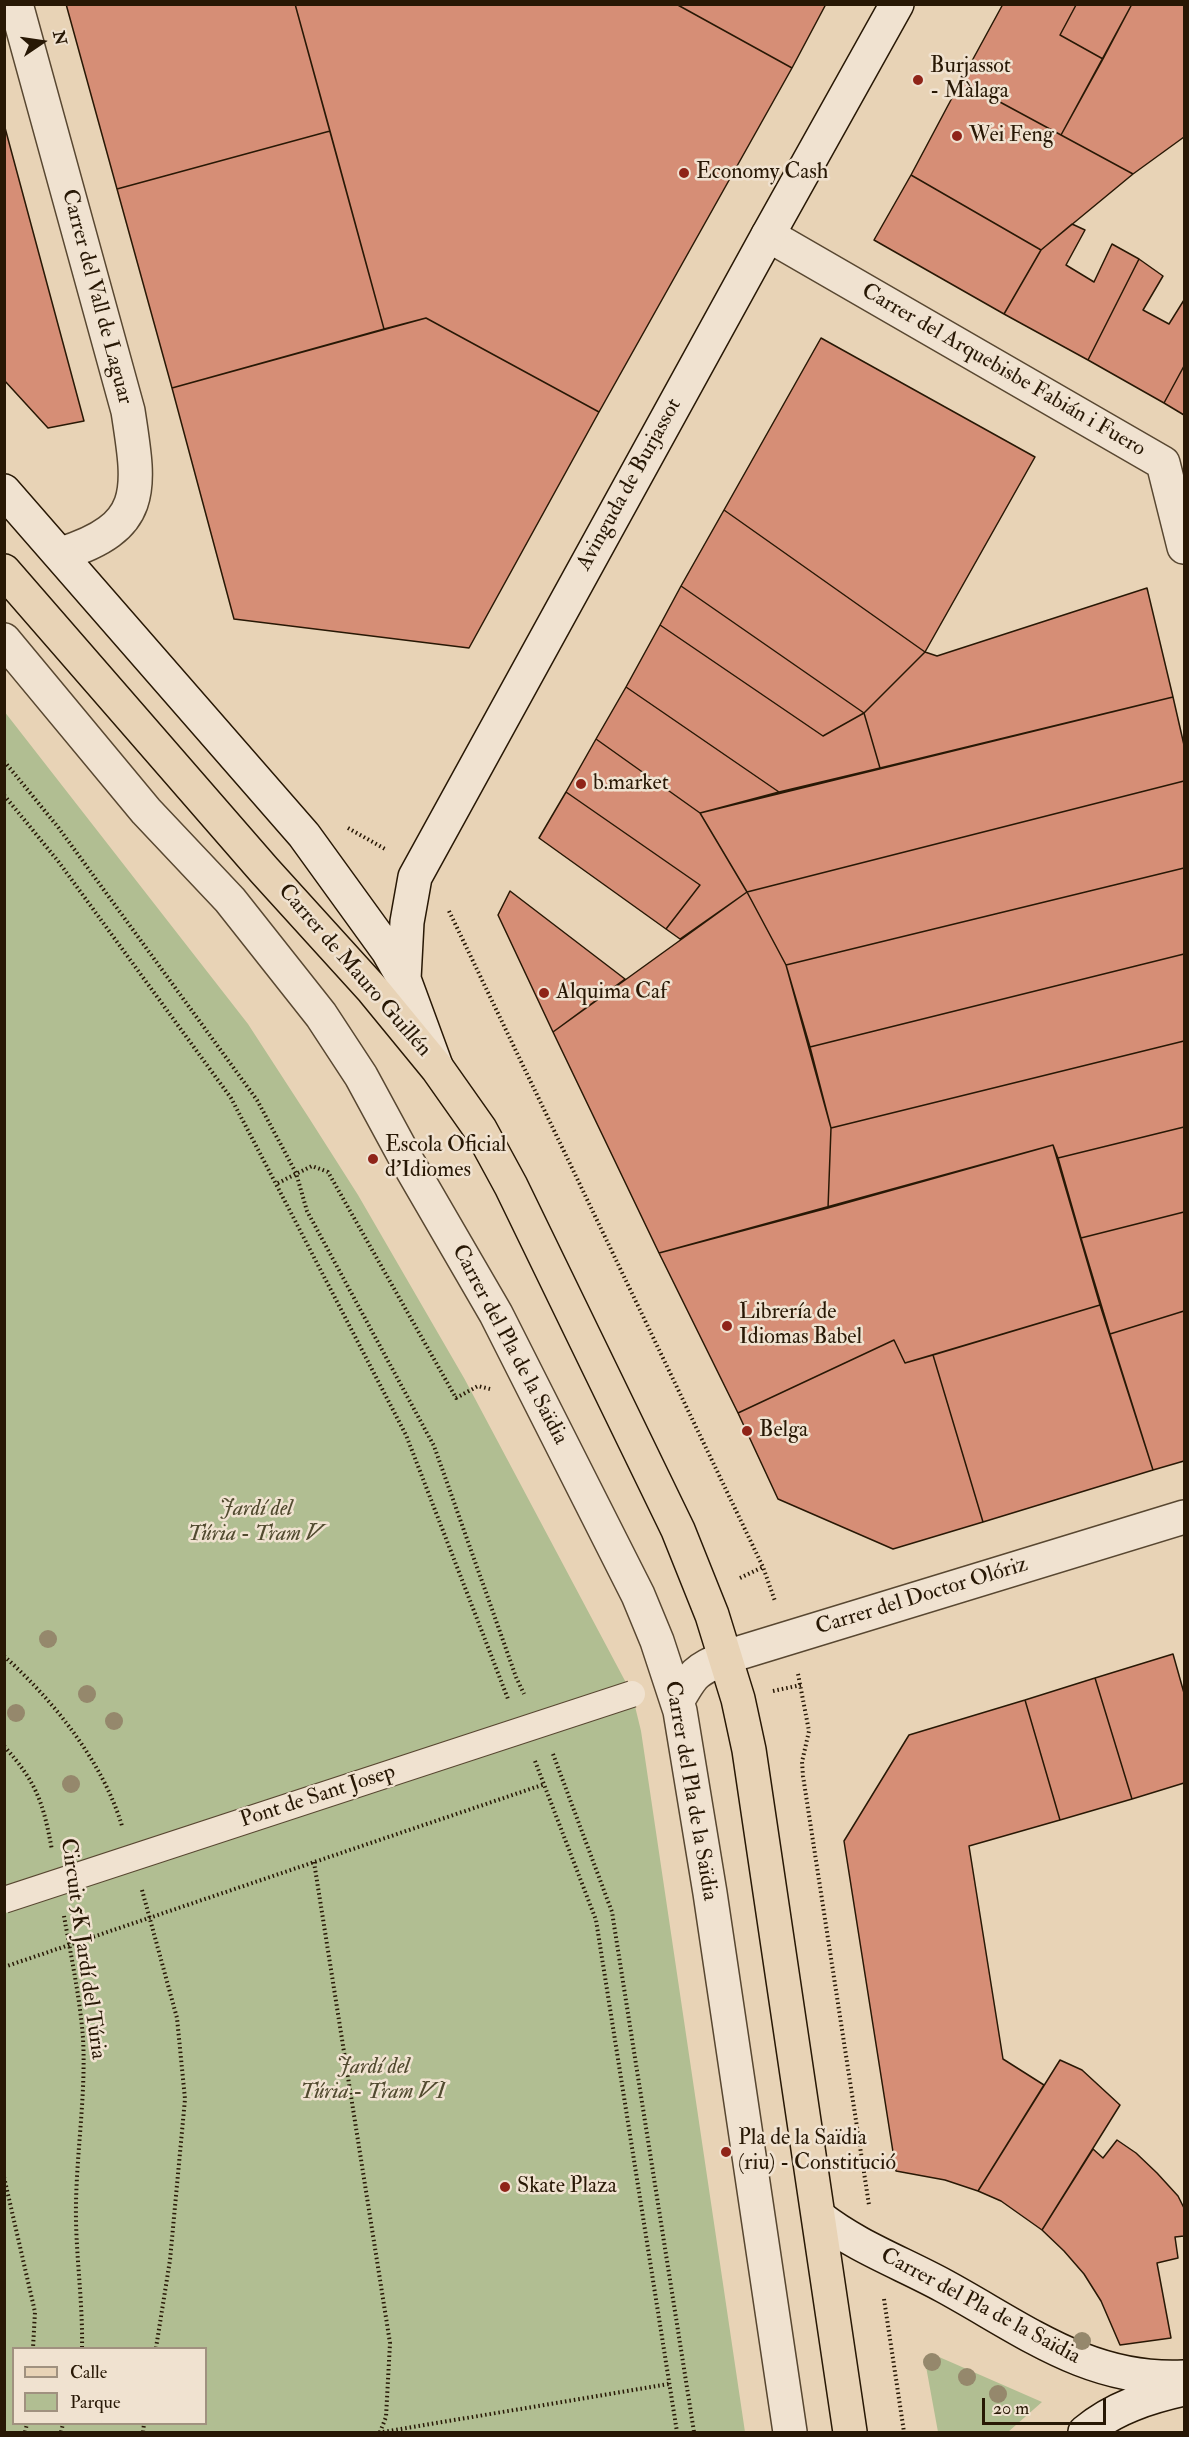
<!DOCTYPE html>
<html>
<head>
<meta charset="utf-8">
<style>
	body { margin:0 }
	#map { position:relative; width:1189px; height:2437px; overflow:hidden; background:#e8d3b6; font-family:"IM FELL Double Pica",serif }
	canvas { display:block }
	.frame { position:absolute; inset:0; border:6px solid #281805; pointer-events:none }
	.legend { position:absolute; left:12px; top:2347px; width:195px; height:78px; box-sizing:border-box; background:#f0e2d0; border:2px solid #a0917f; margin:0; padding:8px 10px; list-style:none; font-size:18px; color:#281805 }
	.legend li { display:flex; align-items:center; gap:12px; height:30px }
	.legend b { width:30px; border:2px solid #a0917f }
	.north { position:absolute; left:12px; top:12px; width:60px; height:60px; -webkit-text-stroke:4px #f0e2d0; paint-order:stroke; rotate:77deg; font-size:16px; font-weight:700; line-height:24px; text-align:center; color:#281805 }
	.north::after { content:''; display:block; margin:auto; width:21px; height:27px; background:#281805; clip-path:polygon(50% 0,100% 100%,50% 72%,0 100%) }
	.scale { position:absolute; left:982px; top:2398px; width:124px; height:27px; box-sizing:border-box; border:3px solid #281805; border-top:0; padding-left:8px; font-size:18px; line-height:21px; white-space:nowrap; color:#281805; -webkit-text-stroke:4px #f0e2d0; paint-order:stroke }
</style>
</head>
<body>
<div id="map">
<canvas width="1189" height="2437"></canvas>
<div class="frame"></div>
<ul class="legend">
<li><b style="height:8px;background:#e8d3b6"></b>Calle</li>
<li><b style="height:16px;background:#b1be92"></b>Parque</li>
</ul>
<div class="north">N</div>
<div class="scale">20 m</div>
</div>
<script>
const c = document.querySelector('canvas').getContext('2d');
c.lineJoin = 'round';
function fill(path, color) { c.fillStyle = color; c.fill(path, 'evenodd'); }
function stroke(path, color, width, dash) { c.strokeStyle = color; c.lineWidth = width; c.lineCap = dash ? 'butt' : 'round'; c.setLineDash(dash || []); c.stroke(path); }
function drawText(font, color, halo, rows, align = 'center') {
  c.font = font + ' "IM FELL Double Pica",serif'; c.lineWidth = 5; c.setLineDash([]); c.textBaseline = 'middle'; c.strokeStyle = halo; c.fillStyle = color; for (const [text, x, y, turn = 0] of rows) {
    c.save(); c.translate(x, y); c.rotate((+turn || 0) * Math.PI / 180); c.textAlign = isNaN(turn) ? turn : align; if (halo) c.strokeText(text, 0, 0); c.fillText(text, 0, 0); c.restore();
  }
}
fill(new Path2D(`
	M 4,711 L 248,1024 L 309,1118 L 358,1195 L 464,1378 L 632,1694 L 641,1731 L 745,2432 L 5,2432 ZM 14,2348 L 206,2348 L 206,2424 L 14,2424 Z
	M 930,2353 L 1042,2402 L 1008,2432 L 938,2432 L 925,2361 Z`), '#b1be92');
const building = new Path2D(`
	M 66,4 L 295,4 L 330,131 L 117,189 Z
	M 295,4 L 676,4 L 792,68 L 599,412 L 426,318 L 384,329 Z
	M 676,4 L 826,4 L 792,68 Z
	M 1003,4 L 1074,4 L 1076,5 L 1060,35 L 1103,59 L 1061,135 L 961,81 Z
	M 1074,4 L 1132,4 L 1103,59 L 1060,35 L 1076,5 Z
	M 1132,4 L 1184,4 L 1184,137 L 1133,174 L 1061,135 Z
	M 961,81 L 1061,135 L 1133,174 L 1041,250 L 911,175 Z
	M 4,124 L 84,421 L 48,428 L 4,380 Z
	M 330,131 L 384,329 L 172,388 L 117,189 Z
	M 911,175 L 1041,250 L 1004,314 L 874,240 Z
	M 1072,224 L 1085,230 L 1066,265 L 1094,282 L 1112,244 L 1139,259 L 1088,360 L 1004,314 L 1041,250 Z
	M 1139,259 L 1163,276 L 1143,310 L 1169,324 L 1184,300 L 1184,366 L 1164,403 L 1088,360 Z
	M 426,318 L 599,412 L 469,648 L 234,619 L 172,388 Z
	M 821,338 L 1035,457 L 925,652 L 724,510 Z
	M 1184,366 L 1184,415 L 1164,403 Z
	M 724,510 L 925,652 L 864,713 L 681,586 Z
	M 681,586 L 864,713 L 823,736 L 660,625 Z
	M 1147,588 L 1173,697 L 880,768 L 864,713 L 925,652 L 937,656 Z
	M 660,625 L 823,736 L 864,713 L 880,768 L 779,792 L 626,687 Z
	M 626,687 L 779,792 L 700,813 L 596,739 Z
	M 1173,697 L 1184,745 L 1184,781 L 747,892 L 700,813 Z
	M 596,739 L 700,813 L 747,892 L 680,939 L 666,929 L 700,885 L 566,792 Z
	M 1184,781 L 1184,868 L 786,965 L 747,892 Z
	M 566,792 L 700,885 L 666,929 L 539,838 Z
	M 1184,868 L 1184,954 L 810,1047 L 786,965 Z
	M 510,891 L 625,979 L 553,1032 L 498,915 Z
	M 747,892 L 786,965 L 831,1128 L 828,1208 L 659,1253 L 553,1032 Z
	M 1184,954 L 1184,1041 L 831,1128 L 810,1047 Z
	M 1184,1041 L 1184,1127 L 1058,1158 L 1053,1145 L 828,1208 L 831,1128 Z
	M 1184,1127 L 1184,1212 L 1081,1238 L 1058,1158 Z
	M 1053,1145 L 1100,1305 L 905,1363 L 894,1340 L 738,1413 L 659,1253 Z
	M 1184,1212 L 1184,1311 L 1110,1334 L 1081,1238 Z
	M 1100,1305 L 1153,1470 L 983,1522 L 933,1355 Z
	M 1184,1311 L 1184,1461 L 1153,1470 L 1110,1334 Z
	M 894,1340 L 905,1363 L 933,1355 L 983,1522 L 893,1549 L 778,1499 L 738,1413 Z
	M 1173,1654 L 1184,1693 L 1184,1783 L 1132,1799 L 1095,1678 Z
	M 1095,1678 L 1132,1799 L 1060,1820 L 1025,1700 Z
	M 1025,1700 L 1060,1820 L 969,1846 L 1003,2059 L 1044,2085 L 978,2191 L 945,2180 L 896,2171 L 844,1841 L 909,1735 Z
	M 1060,2060 L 1082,2070 L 1120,2105 L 1042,2230 L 1001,2201 L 978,2191 Z
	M 1117,2140 L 1136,2153 L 1157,2173 L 1178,2196 L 1184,2208 L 1184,2236 L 1175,2237 L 1178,2258 L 1157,2263 L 1171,2338 L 1120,2345 L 1101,2301 L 1084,2274 L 1064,2251 L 1042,2230 L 1093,2149 L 1103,2158 Z`);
fill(building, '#d68e76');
stroke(building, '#281805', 1.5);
const minor = new Path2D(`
	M 16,4 L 128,411 C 140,489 148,527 61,554
	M 768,235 L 1163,463 L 1184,547
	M 4,640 L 146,811 L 230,900 L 321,1015 L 361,1076 L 406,1159 L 496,1314 L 638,1595 L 657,1641 L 680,1711 L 710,1893 L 790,2432
	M 677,1702 C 693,1673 695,1671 726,1657 L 1184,1517`);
const secondary = new Path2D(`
	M 4,491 L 304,835 L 388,951 L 404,979 L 436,1066
	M 404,979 L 407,922 L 415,877 L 768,235 L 897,4
	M 819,2217 C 857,2247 902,2263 944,2286 C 1023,2329 1089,2382 1184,2377
	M 1085,2432 C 1114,2408 1148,2397 1184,2389`);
const primary = new Path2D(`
	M 4,571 L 264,870 L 373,990 L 437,1068 L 480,1129 L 511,1186 L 678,1530 L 712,1615 L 738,1699 L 749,1750 L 850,2432`);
stroke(minor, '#584731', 36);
stroke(secondary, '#281805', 36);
stroke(primary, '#281805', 36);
stroke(new Path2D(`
	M 4,761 L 58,827 L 257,1100 L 296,1173 L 307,1211 L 434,1446 L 516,1677 L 524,1694
	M 4,795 L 58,861 L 231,1098 L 276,1184
	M 348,828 L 385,849
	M 449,911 L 763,1567 L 775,1601
	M 490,1389 L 478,1386 L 456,1398 L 328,1172 L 312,1166 L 276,1184 L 406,1435 L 508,1699
	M 740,1578 L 763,1567
	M 4,1656 C 53,1700 103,1762 122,1826
	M 798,1674 L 809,1731 L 802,1762 L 803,1776 L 869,2205
	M 773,1691 L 801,1685
	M 4,1746 C 37,1783 43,1802 52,1850
	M 553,1754 L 612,1912 L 694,2432
	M 535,1761 L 596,1920 L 677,2432
	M 314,1862 L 390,2343 L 386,2417 L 380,2432
	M 142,1890 L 177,2018 L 185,2099 L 170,2260 L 156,2348
	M 64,1916 C 71,1956 80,1998 83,2038 C 86,2093 77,2148 76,2203 C 75,2251 83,2300 82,2348
	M 4,1967 L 545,1784
	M 4,2177 L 35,2312 L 33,2348
	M 884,2299 L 904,2432
	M 25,2432 L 27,2424
	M 61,2432 L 63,2424
	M 143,2432 L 144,2424
	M 383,2432 L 669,2384`), '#281805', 4, [1.5, 3]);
stroke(minor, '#f0e2d0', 33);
stroke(secondary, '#f0e2d0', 33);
stroke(primary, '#e8d3b6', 33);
const pedestrianBridge = new Path2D(`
	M 4,1900 L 632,1694`);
stroke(pedestrianBridge, '#584731', 28, []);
stroke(pedestrianBridge, '#f0e2d0', 26);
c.fillStyle = '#95886c';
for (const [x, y] of [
	[48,1639],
	[87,1694],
	[16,1713],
	[114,1721],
	[71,1784],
	[1082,2341],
	[932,2362],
	[967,2377],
	[998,2394]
]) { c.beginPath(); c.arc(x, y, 9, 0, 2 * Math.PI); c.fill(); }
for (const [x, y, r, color] of [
	[918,80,6,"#8f2418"],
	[957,136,6,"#8f2418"],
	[684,173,6,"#8f2418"],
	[581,784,6,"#8f2418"],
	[544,993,6,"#8f2418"],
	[373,1159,6,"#8f2418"],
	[727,1326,6,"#8f2418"],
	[747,1431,6,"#8f2418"],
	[726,2152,6,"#8f2418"],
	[505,2187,6,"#8f2418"]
]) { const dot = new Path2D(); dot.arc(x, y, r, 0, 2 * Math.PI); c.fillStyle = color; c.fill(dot); stroke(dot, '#f0e2d0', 2); }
drawText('22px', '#281805', '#f0e2d0', [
	["Burjassot",930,67],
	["- Màlaga",930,92],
	["Wei Feng",969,136],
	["Economy Cash",696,173],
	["b.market",593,784],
	["Alquima Caf",556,993],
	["Escola Oficial",385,1146],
	["d'Idiomes",385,1171],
	["Librería de",739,1313],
	["Idiomas Babel",739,1338],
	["Belga",759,1431],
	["Pla de la Saïdia",738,2139],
	["(riu) - Constitució",738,2164],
	["Skate Plaza",517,2187]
], 'left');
drawText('22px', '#281805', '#f0e2d0', [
	["Carrer del Vall de Laguar",96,297,75],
	["Carrer del Arquebisbe Fabián i Fuero",1003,371,30],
	["Avinguda de Burjassot",630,485,-61],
	["Carrer de Mauro Guillén",354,971,49],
	["Carrer del Pla de la Saïdia",509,1345,62],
	["Carrer del Doctor Olóriz",922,1597,-17],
	["Carrer del Pla de la Saïdia",690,1791,80],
	["Pont de Sant Josep",318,1797,-18],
	["Circuit 5K Jardí del Túria",82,1949,82],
	["Carrer del Pla de la Saïdia",980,2307,28]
]);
drawText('italic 22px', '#514a2f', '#f0e2d0', [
	["Jardí del",256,1510],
	["Túria - Tram V",256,1535],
	["Jardí del",373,2068],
	["Túria - Tram VI",373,2093]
]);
</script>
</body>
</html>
